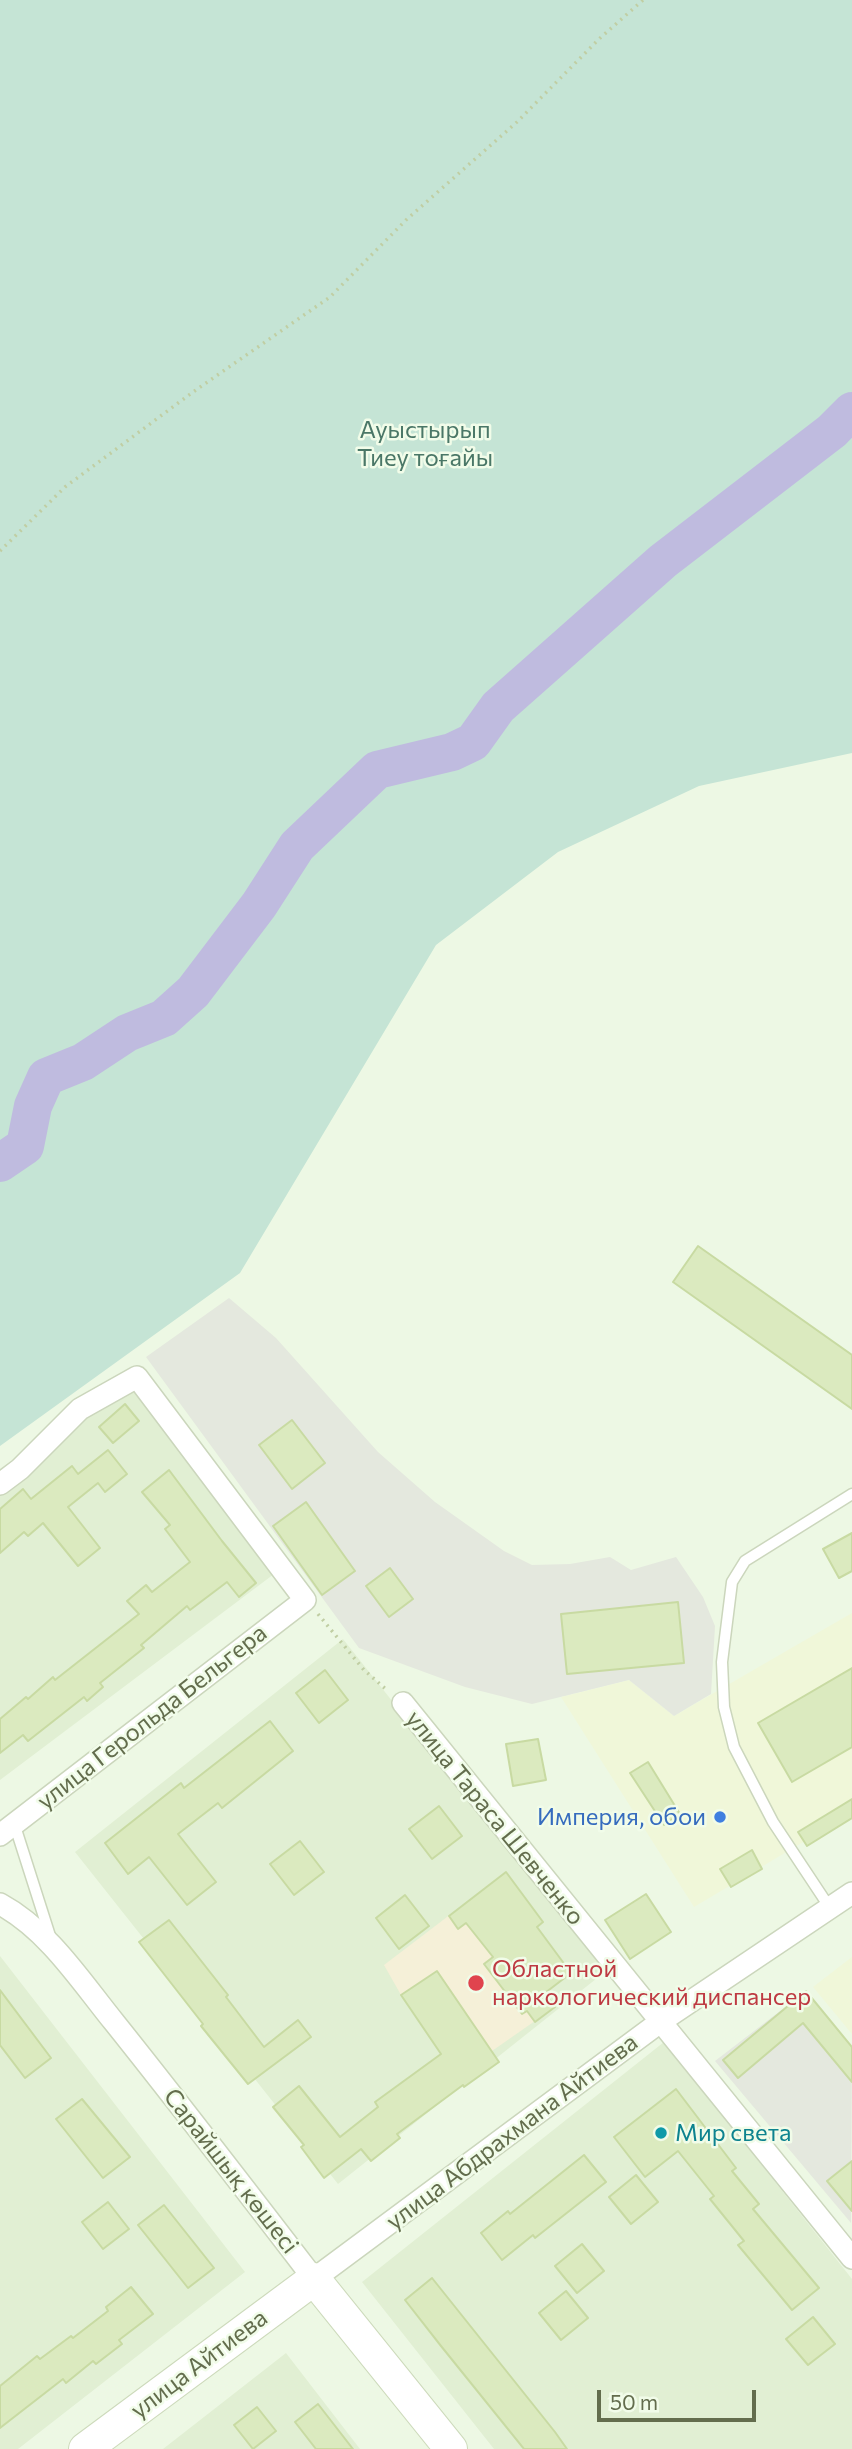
<!DOCTYPE html>
<html>
<head>
<meta charset="utf-8">
<style>
	body { margin:0 }
	#map { position:relative; width:852px; height:2449px; overflow:hidden; background:#edf8e4; font-family:Commissioner,sans-serif }
	canvas { display:block }
	.scale { position:absolute; left:597px; top:2390px; width:159px; height:32px; box-sizing:border-box; border:4px solid #636d4d; border-top:0; padding-left:9px; font-size:21px; line-height:24px; white-space:nowrap; color:#636d4d; -webkit-text-stroke:5px #f1fce9; paint-order:stroke }
</style>
</head>
<body>
<div id="map">
<canvas width="852" height="2449"></canvas>
<div class="scale">50 m</div>
</div>
<script>
const c = document.querySelector('canvas').getContext('2d');
c.lineJoin = 'round';
function fill(path, color) { c.fillStyle = color; c.fill(path, 'evenodd'); }
function stroke(path, color, width, dash) { c.strokeStyle = color; c.lineWidth = width; c.lineCap = dash ? 'butt' : 'round'; c.setLineDash(dash || []); c.stroke(path); }
function drawText(font, color, halo, rows, align = 'center') {
  c.font = font + ' Commissioner,sans-serif'; c.lineWidth = 5; c.setLineDash([]); c.textBaseline = 'middle'; c.strokeStyle = halo; c.fillStyle = color; for (const [text, x, y, turn = 0] of rows) {
    c.save(); c.translate(x, y); c.rotate((+turn || 0) * Math.PI / 180); c.textAlign = isNaN(turn) ? turn : align; if (halo) c.strokeText(text, 0, 0); c.fillText(text, 0, 0); c.restore();
  }
}
fill(new Path2D(`
	M 134,1374 L 286,1565 L 0,1780 L 0,1477 Z
	M 343,1639 L 606,1971 L 338,2184 L 75,1852 Z
	M 0,1956 L 245,2272 L 18,2449 L 0,2449 Z
	M 664,2042 L 852,2279 L 852,2449 L 494,2449 L 362,2282 Z
	M 286,2353 L 360,2449 L 163,2449 Z`), '#e1efd3');
fill(new Path2D(`
	M 852,1613 L 852,1813 L 694,1907 L 561,1697 L 629,1680 L 674,1716 Z
	M 852,1957 L 852,2034 L 813,1987 Z`), '#f0f7d9');
fill(new Path2D(`
	M 229,1298 L 276,1338 L 378,1452 L 435,1502 L 504,1551 L 532,1565 L 570,1564 L 610,1557 L 631,1570 L 676,1557 L 703,1597 L 715,1626 L 711,1694 L 674,1716 L 629,1680 L 532,1704 L 465,1687 L 359,1648 L 146,1357 Z
	M 806,1991 L 852,2047 L 851,2223 L 715,2061 Z`), '#e4e8de');
fill(new Path2D(`
	M 506,1872 L 543,1922 L 537,1927 L 571,1973 L 545,1993 L 555,2007 L 492,2051 L 499,2062 L 464,2087 L 401,1995 L 384,1965 Z`), '#f5f0d8');
fill(new Path2D(`
	M 0,0 L 852,0 L 852,753 L 699,786 L 558,852 L 436,945 L 240,1273 L 0,1446 Z`), '#c5e4d5');
stroke(new Path2D(`
	M 0,1163 L 25,1146 L 33,1106 L 46,1077 L 83,1062 L 127,1033 L 164,1018 L 193,992 L 259,905 L 297,846 L 377,770 L 452,752 L 473,742 L 498,707 L 663,561 L 832,431 L 852,411`), '#bfbbdf', 38);
const building = new Path2D(`
	M 698,1246 L 852,1355 L 852,1409 L 673,1282 Z
	M 125,1404 L 139,1421 L 113,1443 L 99,1427 Z
	M 292,1420 L 325,1463 L 292,1489 L 259,1445 Z
	M 108,1450 L 127,1474 L 105,1492 L 98,1483 L 68,1507 L 100,1548 L 78,1566 L 43,1523 L 28,1536 L 24,1532 L 0,1553 L 0,1509 L 23,1489 L 31,1499 L 72,1466 L 78,1474 Z
	M 169,1470 L 222,1541 L 256,1583 L 239,1597 L 227,1582 L 190,1610 L 187,1606 L 141,1645 L 144,1648 L 100,1683 L 103,1687 L 87,1701 L 84,1697 L 28,1741 L 23,1735 L 0,1753 L 0,1719 L 26,1697 L 28,1699 L 53,1677 L 55,1680 L 139,1614 L 127,1601 L 146,1585 L 152,1592 L 190,1562 L 165,1529 L 170,1525 L 142,1492 Z
	M 306,1502 L 355,1571 L 322,1595 L 273,1526 Z
	M 852,1533 L 852,1571 L 839,1578 L 823,1549 Z
	M 390,1568 L 413,1599 L 389,1617 L 366,1586 Z
	M 678,1602 L 684,1663 L 567,1674 L 561,1614 Z
	M 852,1668 L 852,1747 L 792,1782 L 758,1723 Z
	M 325,1670 L 348,1700 L 319,1723 L 296,1693 Z
	M 270,1721 L 293,1751 L 222,1808 L 218,1803 L 178,1834 L 216,1882 L 187,1905 L 149,1857 L 128,1874 L 105,1843 L 181,1783 L 184,1788 Z
	M 538,1739 L 546,1780 L 513,1786 L 506,1744 Z
	M 648,1762 L 680,1814 L 664,1825 L 630,1773 Z
	M 852,1799 L 852,1818 L 807,1846 L 798,1832 Z
	M 439,1806 L 462,1836 L 432,1859 L 409,1829 Z
	M 300,1841 L 324,1872 L 294,1895 L 270,1864 Z
	M 752,1850 L 762,1869 L 731,1887 L 720,1869 Z
	M 506,1872 L 543,1922 L 537,1927 L 571,1973 L 545,1993 L 555,2007 L 535,2022 L 527,2011 L 522,2014 L 484,1964 L 493,1957 L 466,1923 L 458,1929 L 449,1916 Z
	M 646,1894 L 671,1932 L 630,1959 L 605,1920 Z
	M 405,1895 L 429,1926 L 399,1949 L 376,1918 Z
	M 169,1920 L 228,1995 L 226,1997 L 264,2047 L 298,2020 L 311,2037 L 248,2084 L 201,2026 L 203,2024 L 139,1942 Z
	M 437,1971 L 499,2062 L 464,2087 L 463,2085 L 397,2134 L 400,2138 L 371,2161 L 361,2149 L 324,2178 L 301,2147 L 304,2145 L 273,2107 L 299,2086 L 340,2137 L 378,2107 L 375,2102 L 441,2054 L 401,1995 Z
	M 0,1990 L 51,2058 L 25,2078 L 0,2045 Z
	M 806,1991 L 852,2047 L 852,2082 L 803,2023 L 738,2078 L 723,2060 Z
	M 676,2089 L 736,2168 L 732,2171 L 759,2204 L 753,2209 L 819,2288 L 792,2310 L 738,2245 L 744,2241 L 710,2199 L 714,2196 L 678,2151 L 645,2177 L 614,2137 Z
	M 82,2099 L 130,2157 L 103,2178 L 56,2119 Z
	M 584,2155 L 606,2182 L 535,2238 L 533,2235 L 502,2260 L 481,2233 L 508,2211 L 510,2214 Z
	M 852,2161 L 852,2211 L 827,2181 Z
	M 636,2175 L 658,2202 L 631,2224 L 609,2197 Z
	M 108,2202 L 129,2229 L 103,2249 L 82,2222 Z
	M 164,2205 L 214,2268 L 188,2288 L 138,2225 Z
	M 582,2244 L 604,2271 L 577,2293 L 555,2266 Z
	M 432,2278 L 555,2432 L 567,2449 L 524,2449 L 441,2346 L 405,2300 Z
	M 131,2287 L 153,2314 L 119,2340 L 122,2344 L 96,2364 L 93,2361 L 66,2383 L 63,2379 L 0,2428 L 0,2386 L 37,2356 L 40,2359 L 71,2336 L 73,2338 L 108,2311 L 106,2307 Z
	M 566,2291 L 588,2318 L 561,2340 L 539,2313 Z
	M 813,2317 L 835,2344 L 808,2365 L 786,2339 Z
	M 318,2404 L 353,2449 L 316,2449 L 295,2422 Z
	M 257,2407 L 276,2431 L 253,2449 L 234,2425 Z`);
fill(building, '#dbeabf');
stroke(building, '#c8daa2', 2);
const lane = new Path2D(`
	M 14,1823 L 51,1939
	M 830,1908 L 773,1822 L 734,1747 L 724,1707 L 722,1662 L 732,1582 L 745,1561 L 852,1494`);
const street = new Path2D(`
	M 0,1484 L 20,1469 L 80,1409 L 137,1377 L 305,1600 L 0,1835
	M 403,1703 L 852,2258
	M 0,1904 C 48,1930 80,1980 114,2022 C 182,2107 248,2193 314,2279 L 660,2022 L 852,1893`);
const secondary = new Path2D(`
	M 85,2449 L 314,2279 L 451,2449`);
stroke(lane, '#cbd6bc', 13);
stroke(street, '#cbd6bc', 24);
stroke(secondary, '#cddabb', 34);
stroke(new Path2D(`
	M 0,551 L 65,487 L 193,392 L 330,297 L 406,220 L 517,122 L 599,39 L 643,0
	M 318,1614 L 364,1670 L 388,1691`), '#c0cea3', 3.5, [2, 5]);
stroke(lane, '#fff', 10);
stroke(street, '#fff', 21);
stroke(secondary, '#fff', 32);
for (const [x, y, r, color] of [
	[720,1817,7,"#3f7fe0"],
	[476,1983,9,"#e0444e"],
	[661,2133,7,"#0f9aa8"]
]) { const dot = new Path2D(); dot.arc(x, y, r, 0, 2 * Math.PI); c.fillStyle = color; c.fill(dot); stroke(dot, '#f1fce9', 2.5); }
drawText('24px', '#4a7767', '#f1fce9', [
	["Ауыстырып",425,430],
	["Тиеу тоғайы",425,458]
]);
drawText('24px', '#636d4d', '#f1fce9', [
	["улица Герольда Бельгера",152,1717,-38],
	["улица Тараса Шевченко",495,1818,51],
	["улица Абдрахмана Айтиева",512,2132,-37],
	["Сарайшық көшесі",231,2171,52],
	["улица Айтиева",199,2364,-37]
]);
drawText('24px', '#366cbe', '#f1fce9', [
	["Империя, обои",706,1817]
], 'right');
drawText('24px', '#be3a42', '#f1fce9', [
	["Областной",492,1969],
	["наркологический диспансер",492,1997]
], 'left');
drawText('24px', '#0d838f', '#f1fce9', [
	["Мир света",675,2133]
], 'left');
</script>
</body>
</html>
